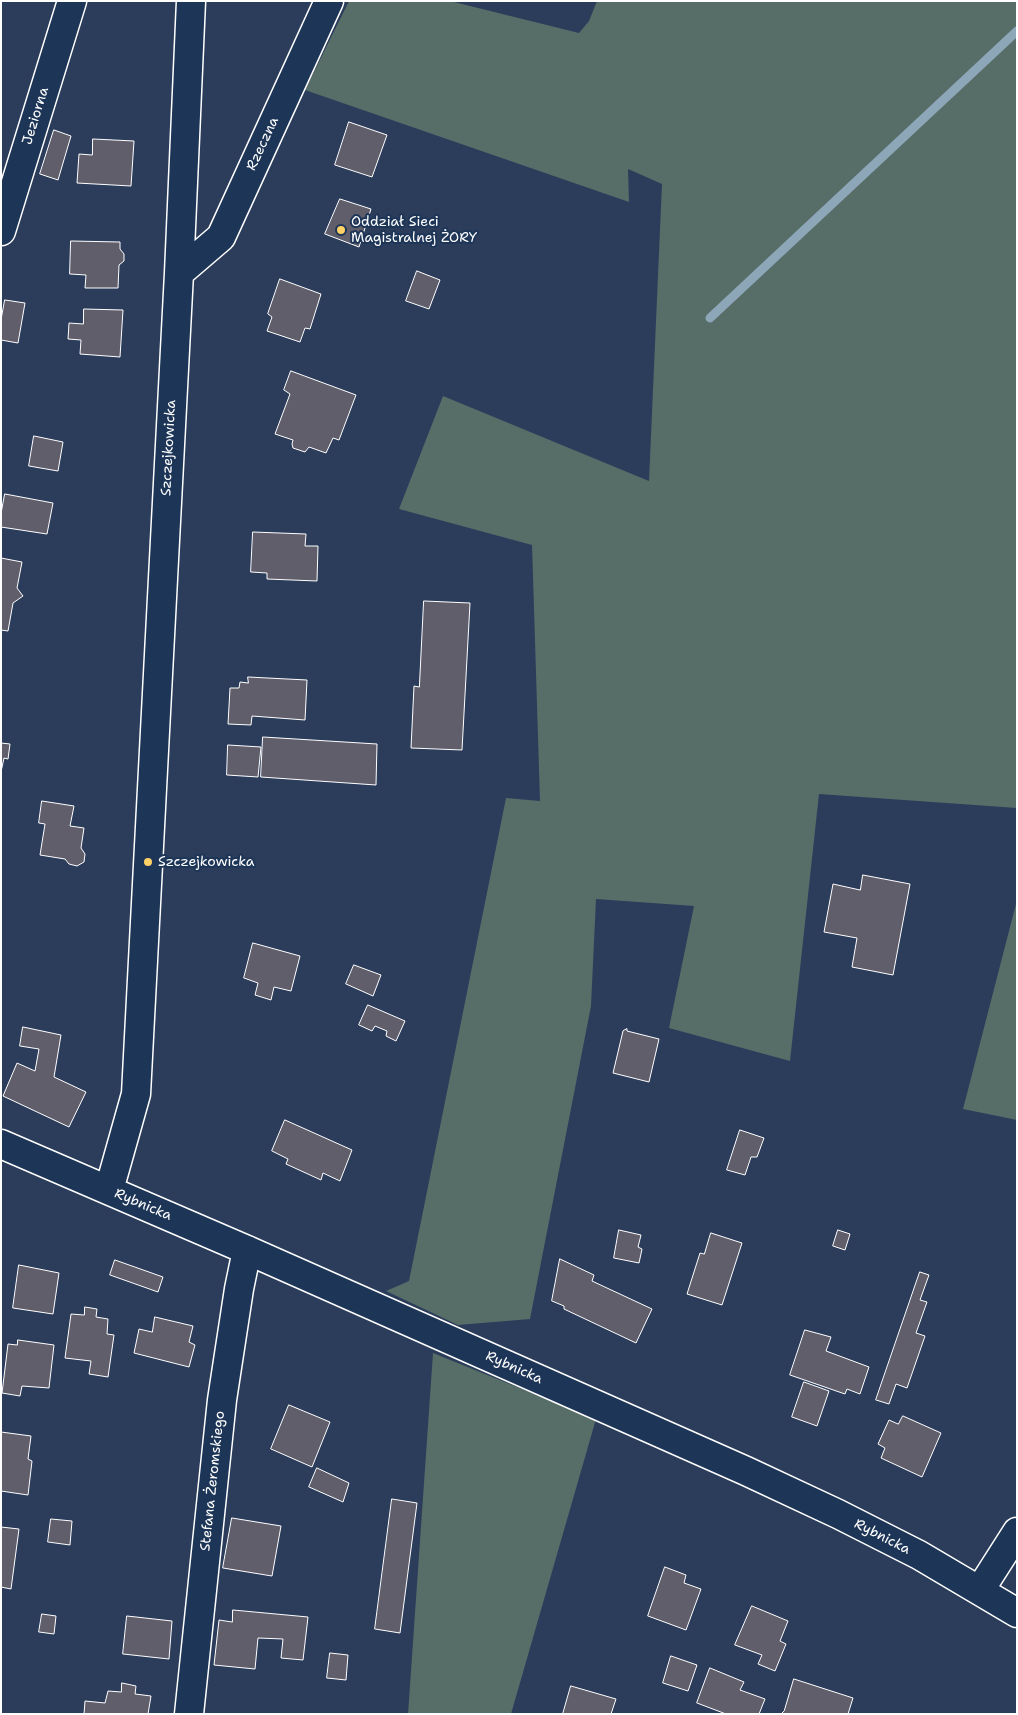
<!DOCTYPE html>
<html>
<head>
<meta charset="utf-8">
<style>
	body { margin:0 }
	#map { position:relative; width:1018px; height:1715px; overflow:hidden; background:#2b3d5b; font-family:"Shantell Sans",sans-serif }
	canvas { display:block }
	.frame { position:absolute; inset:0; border:2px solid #fff; pointer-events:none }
</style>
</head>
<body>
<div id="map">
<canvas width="1018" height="1715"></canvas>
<div class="frame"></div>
</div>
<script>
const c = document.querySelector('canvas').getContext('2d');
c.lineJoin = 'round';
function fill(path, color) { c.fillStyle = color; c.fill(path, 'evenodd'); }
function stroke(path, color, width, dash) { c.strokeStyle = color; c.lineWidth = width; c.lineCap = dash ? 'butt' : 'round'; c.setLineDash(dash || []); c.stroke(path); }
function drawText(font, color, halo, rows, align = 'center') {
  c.font = font + ' "Shantell Sans",sans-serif'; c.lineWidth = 4; c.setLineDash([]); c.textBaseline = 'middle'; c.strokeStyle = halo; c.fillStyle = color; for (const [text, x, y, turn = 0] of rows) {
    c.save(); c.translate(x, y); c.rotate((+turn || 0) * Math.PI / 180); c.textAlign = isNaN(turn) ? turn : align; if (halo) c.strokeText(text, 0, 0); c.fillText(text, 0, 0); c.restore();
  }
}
fill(new Path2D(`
	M 349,1 L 450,1 L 579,33 L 589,21 L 597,1 L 1017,1 L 1017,808 L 819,794 L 790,1061 L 669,1028 L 694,906 L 596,899 L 591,1006 L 530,1319 L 458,1325 L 386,1291 L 409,1281 L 506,798 L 540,801 L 532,545 L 399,509 L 443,396 L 649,481 L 662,184 L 628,169 L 629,202 L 305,90 Z
	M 1017,900 L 1017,1120 L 963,1109 Z
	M 433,1353 L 596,1419 L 511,1714 L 408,1714 Z`), '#576d68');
stroke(new Path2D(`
	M 710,318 L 1017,31`), '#8da6b8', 9);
const building = new Path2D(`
	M 349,122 L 387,135 L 372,177 L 335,165 Z
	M 54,130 L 71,136 L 58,180 L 40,174 Z
	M 93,139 L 134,141 L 131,186 L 77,183 L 79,154 L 92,155 Z
	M 340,199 L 371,209 L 359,247 L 325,234 Z
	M 71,241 L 120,242 L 120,249 L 124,254 L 124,261 L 119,265 L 118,288 L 85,288 L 86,275 L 70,274 Z
	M 417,271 L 440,280 L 429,309 L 406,301 Z
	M 280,279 L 321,294 L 310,329 L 305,328 L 300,342 L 267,331 L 272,317 L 268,314 Z
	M 5,300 L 25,303 L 18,343 L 1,340 L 1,320 Z
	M 84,309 L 123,310 L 120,357 L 80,354 L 81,340 L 68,339 L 69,323 L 83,324 Z
	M 291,371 L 356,395 L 339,440 L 333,438 L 326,453 L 309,447 L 305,452 L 293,448 L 292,444 L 293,440 L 275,434 L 290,394 L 284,390 Z
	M 34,436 L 63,442 L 58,471 L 29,466 Z
	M 5,494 L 53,503 L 47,534 L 1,527 L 1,514 Z
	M 253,532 L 306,534 L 305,546 L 318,546 L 317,581 L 267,579 L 267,573 L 251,572 Z
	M 1,558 L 22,562 L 17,588 L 23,596 L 13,603 L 8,631 L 1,630 Z
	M 424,601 L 470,603 L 462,750 L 411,748 L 414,686 L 419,687 Z
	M 248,677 L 307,680 L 305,720 L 252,716 L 251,725 L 228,724 L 230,688 L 239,688 L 240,682 L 248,683 Z
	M 263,737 L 377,744 L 376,785 L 261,777 Z
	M 1,743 L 10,744 L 8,759 L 4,758 L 1,772 Z
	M 228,745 L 261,747 L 258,777 L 227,775 Z
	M 42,801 L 74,806 L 70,826 L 84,828 L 81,848 L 85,854 L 84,862 L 77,866 L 69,864 L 65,859 L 40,855 L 45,824 L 39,823 Z
	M 863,875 L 910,884 L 893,975 L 852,967 L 857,938 L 824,932 L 833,884 L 860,890 Z
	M 253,943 L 300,956 L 291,991 L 274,987 L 271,1000 L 255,995 L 258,983 L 244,978 Z
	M 354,965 L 381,975 L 373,996 L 346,984 Z
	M 368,1005 L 405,1021 L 396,1041 L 386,1036 L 387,1031 L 375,1026 L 372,1031 L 359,1025 Z
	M 23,1027 L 61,1035 L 54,1077 L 86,1092 L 69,1127 L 3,1096 L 17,1063 L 35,1071 L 39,1049 L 20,1046 Z
	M 627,1029 L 627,1031 L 659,1039 L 649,1082 L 613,1073 L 623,1031 Z
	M 285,1120 L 352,1150 L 340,1181 L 323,1173 L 321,1180 L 286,1164 L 288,1159 L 272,1151 Z
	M 740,1130 L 764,1138 L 757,1157 L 751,1157 L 745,1175 L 727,1170 Z
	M 619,1230 L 641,1235 L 638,1247 L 642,1249 L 639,1263 L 614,1258 Z
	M 838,1230 L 850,1234 L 845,1250 L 833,1246 Z
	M 711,1233 L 742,1243 L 722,1305 L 687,1294 L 700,1253 L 704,1254 Z
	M 560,1259 L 594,1275 L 592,1281 L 652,1309 L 636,1343 L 564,1309 L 564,1306 L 552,1301 Z
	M 115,1260 L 163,1277 L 158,1292 L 110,1275 Z
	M 19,1265 L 59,1273 L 53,1314 L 13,1308 Z
	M 920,1272 L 929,1275 L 920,1300 L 927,1302 L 916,1333 L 925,1336 L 907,1388 L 896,1384 L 889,1404 L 876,1400 Z
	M 85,1307 L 97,1309 L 96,1317 L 108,1319 L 107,1334 L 114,1335 L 108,1377 L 89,1374 L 91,1361 L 65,1358 L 71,1314 L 84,1315 Z
	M 155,1317 L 193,1326 L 189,1342 L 195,1345 L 189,1367 L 134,1353 L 139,1329 L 152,1332 Z
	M 805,1330 L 831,1337 L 826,1351 L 869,1367 L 860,1394 L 847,1389 L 845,1394 L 790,1375 Z
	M 18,1340 L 54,1345 L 49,1388 L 22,1386 L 20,1396 L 2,1393 L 8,1344 L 17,1345 Z
	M 804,1382 L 829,1391 L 817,1426 L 792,1417 Z
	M 289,1405 L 330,1422 L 312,1467 L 271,1449 Z
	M 903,1416 L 941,1433 L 922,1477 L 881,1458 L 885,1448 L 878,1444 L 889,1420 L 898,1424 Z
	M 1,1432 L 31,1436 L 28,1459 L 32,1461 L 28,1495 L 1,1491 Z
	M 317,1468 L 349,1483 L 343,1502 L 309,1487 Z
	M 392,1499 L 417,1503 L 400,1633 L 375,1629 Z
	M 232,1518 L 281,1526 L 272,1576 L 223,1568 Z
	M 51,1519 L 72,1521 L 70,1545 L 48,1542 Z
	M 1,1527 L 19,1529 L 11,1589 L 1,1587 Z
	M 665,1567 L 686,1575 L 684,1583 L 701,1589 L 686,1630 L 648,1616 Z
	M 752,1606 L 788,1621 L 780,1641 L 786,1644 L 775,1671 L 758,1664 L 762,1655 L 735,1645 Z
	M 233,1610 L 308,1617 L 303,1660 L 281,1658 L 283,1639 L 258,1638 L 255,1669 L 214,1665 L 219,1620 L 232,1622 Z
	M 42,1614 L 56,1616 L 54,1634 L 39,1632 Z
	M 127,1616 L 172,1621 L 169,1659 L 123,1654 Z
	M 330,1653 L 348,1655 L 346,1680 L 327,1678 Z
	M 671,1656 L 697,1665 L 688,1691 L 663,1683 Z
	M 710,1668 L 744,1682 L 740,1690 L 765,1699 L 759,1714 L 726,1714 L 697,1703 Z
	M 794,1679 L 853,1698 L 848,1714 L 781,1714 L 784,1711 Z
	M 122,1683 L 136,1686 L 135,1694 L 151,1696 L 148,1714 L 84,1714 L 85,1701 L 105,1703 L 108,1691 L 121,1692 Z
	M 571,1686 L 616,1699 L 611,1714 L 563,1714 Z`);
fill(building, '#615e6c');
stroke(building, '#fff', 1);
const minor = new Path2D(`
	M 1,231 L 72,1
	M 179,273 L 221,237 L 329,1
	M 1,1144 L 247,1250 L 746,1471 L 838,1514 L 919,1555 L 1017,1613
	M 109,1190 L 136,1094 L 179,273 L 191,1
	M 980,1590 L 1017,1532
	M 189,1714 L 222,1400 L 239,1289 L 247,1250`);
stroke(minor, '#fff', 31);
stroke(new Path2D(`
	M 647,1714 L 647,1713`), '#fff', 3, [1, 4]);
stroke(minor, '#1d3557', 28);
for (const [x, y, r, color] of [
	[341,230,5,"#ffd166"],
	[148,862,5,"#ffd166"]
]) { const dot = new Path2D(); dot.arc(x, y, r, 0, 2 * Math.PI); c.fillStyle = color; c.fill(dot); stroke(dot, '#1d3557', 2); }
drawText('14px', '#fff', '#1d3557', [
	["Jeziorna",36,116,-73],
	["Rzeczna",263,144,-65],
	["Szczejkowicka",169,448,-87],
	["Rybnicka",143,1205,23],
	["Rybnicka",514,1368,24],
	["Stefana Żeromskiego",213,1481,-84],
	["Rybnicka",882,1537,27]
]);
drawText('14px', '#fff', '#1d3557', [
	["Oddział Sieci",351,222],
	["Magistralnej ŻORY",351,238],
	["Szczejkowicka",158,862]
], 'left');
</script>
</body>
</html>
